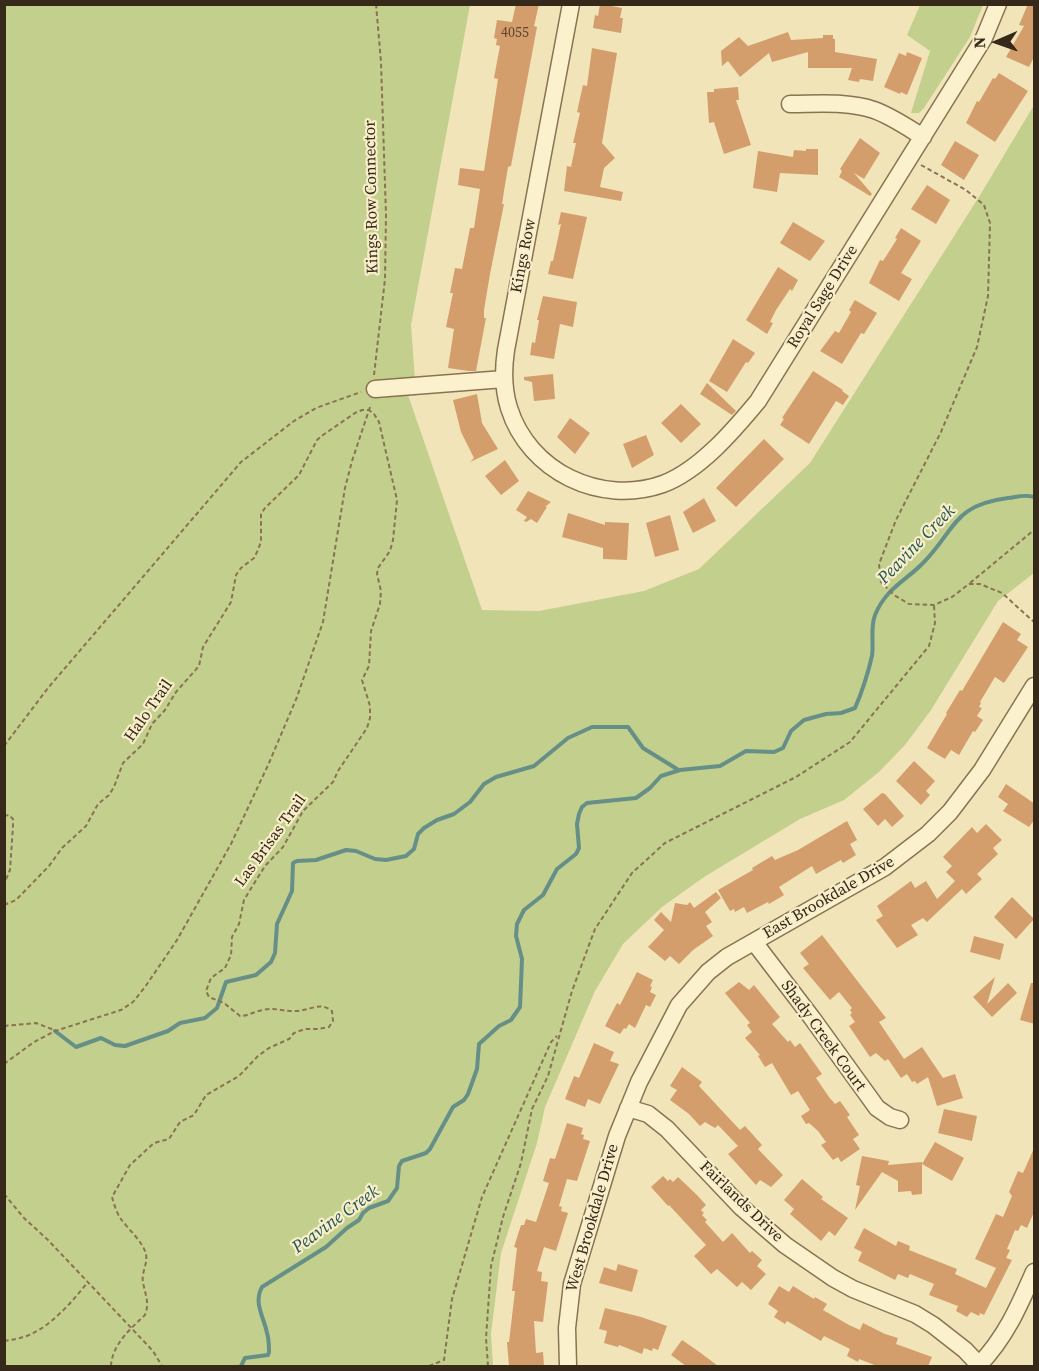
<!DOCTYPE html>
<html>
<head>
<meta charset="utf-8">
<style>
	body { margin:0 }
	#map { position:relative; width:1039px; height:1371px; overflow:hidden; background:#f1e4b9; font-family:"Source Serif 4",serif }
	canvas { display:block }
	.frame { position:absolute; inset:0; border:6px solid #362919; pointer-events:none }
	.north { position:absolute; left:967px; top:12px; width:60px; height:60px; -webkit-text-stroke:4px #f8eec9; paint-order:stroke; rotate:268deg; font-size:16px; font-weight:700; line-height:24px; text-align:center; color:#362919 }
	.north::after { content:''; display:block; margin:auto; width:21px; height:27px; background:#362919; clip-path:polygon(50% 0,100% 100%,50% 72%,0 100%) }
</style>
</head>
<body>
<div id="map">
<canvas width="1039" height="1371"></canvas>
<div class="frame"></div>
<div class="north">N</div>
</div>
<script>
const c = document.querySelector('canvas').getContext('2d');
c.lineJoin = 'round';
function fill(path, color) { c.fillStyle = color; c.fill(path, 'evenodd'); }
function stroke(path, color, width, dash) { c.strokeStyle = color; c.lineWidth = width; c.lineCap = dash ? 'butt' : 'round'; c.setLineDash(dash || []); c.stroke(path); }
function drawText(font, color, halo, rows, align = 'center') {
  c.font = font + ' "Source Serif 4",serif'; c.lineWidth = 4.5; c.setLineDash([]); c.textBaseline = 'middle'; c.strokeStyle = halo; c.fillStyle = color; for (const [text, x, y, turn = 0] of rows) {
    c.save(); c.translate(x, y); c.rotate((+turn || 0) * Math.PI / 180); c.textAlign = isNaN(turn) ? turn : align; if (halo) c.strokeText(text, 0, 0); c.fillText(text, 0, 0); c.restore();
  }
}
fill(new Path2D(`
	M 5,5 L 470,5 L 411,325 L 415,380 L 407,392 L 482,610 L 539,611 L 644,591 L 699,569 L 810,463 L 982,192 L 1034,105 L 1034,573 L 998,601 L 931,710 L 905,745 L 879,772 L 844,800 L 800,819 L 704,877 L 662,907 L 623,944 L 595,991 L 545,1107 L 537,1143 L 501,1253 L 491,1334 L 493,1366 L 5,1366 Z
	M 920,5 L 983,5 L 970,37 L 924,108 L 919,113 L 911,113 L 930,51 L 907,35 Z`), '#c3cf8d');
stroke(new Path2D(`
	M 55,1031 L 76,1047 L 101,1038 L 115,1045 L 125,1046 L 168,1031 L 180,1023 L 205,1018 L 217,1008 L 226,982 L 256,975 L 271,962 L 275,953 L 277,924 L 292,891 L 293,863 L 297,861 L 316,860 L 346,850 L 356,851 L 375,859 L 386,860 L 406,856 L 414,849 L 418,834 L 424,828 L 437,820 L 454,814 L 470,802 L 484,784 L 496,777 L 534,766 L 568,738 L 592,727 L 628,727 L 643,748 L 677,769
	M 241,1366 L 245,1358 L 268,1355 L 269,1352 C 269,1346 269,1339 267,1333 C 264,1317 253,1303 262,1287 L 326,1247 L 347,1228 L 359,1220 L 363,1213 L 369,1208 L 388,1201 L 397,1188 L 399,1166 L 402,1161 L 426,1153 L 430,1149 L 453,1107 L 464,1100 L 468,1094 L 477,1069 L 479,1044 L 499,1026 L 511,1020 L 520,1007 L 522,959 L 516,936 L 517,924 L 524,910 L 543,895 L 557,869 L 576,854 L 579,848 L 577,824 L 579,814 L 582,807 L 587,803 L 636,798 L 650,788 L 661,776 L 680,770 L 720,766 L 746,751 L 774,752 L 783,748 L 791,731 L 804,720 L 826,714 L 841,713 L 855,708 C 862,692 868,673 872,656 C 874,643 870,628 875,615 C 886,588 906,581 924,562 C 956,529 953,505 1008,498 C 1017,497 1025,494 1034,497`), '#668f87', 4);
fill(new Path2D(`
	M 516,4 L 539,4 L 534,26 L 537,27 L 511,166 L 508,167 L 504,191 L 502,204 L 504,204 L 490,274 L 484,310 L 484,318 L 486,318 L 476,371 L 469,371 L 448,368 L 454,329 L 446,327 L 453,293 L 450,293 L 455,268 L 462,269 L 470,228 L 474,228 L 480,189 L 458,185 L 460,168 L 484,171 L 498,79 L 494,78 L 500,46 L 496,45 L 497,39 L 494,38 L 497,20 L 512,22 Z
	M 600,4 L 622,8 L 620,18 L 623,18 L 621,33 L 593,28 L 595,15 L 598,16 Z
	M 1028,4 L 1035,4 L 1035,55 L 1029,67 L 1006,57 L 1024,26 L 1019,25 Z
	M 788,32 L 791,40 L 823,38 L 823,35 L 833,35 L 833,39 L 835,39 L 835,52 L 877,59 L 873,81 L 860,79 L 859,82 L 848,80 L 852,68 L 808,68 L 808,52 L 772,62 L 769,53 L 740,77 L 728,61 L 722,66 L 721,51 L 739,37 L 748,46 Z
	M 592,48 L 617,53 L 602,143 L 615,158 L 604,168 L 600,187 L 623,192 L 621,201 L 564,191 L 567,166 L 571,167 L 576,143 L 573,143 L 580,113 L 577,112 L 583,85 L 587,86 Z
	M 907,52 L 922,58 L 907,95 L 901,92 L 900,94 L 884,87 L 899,53 L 906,56 Z
	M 999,73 L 1028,91 L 995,142 L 966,123 L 977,101 L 979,102 L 993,78 L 995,79 Z
	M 738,87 L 739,100 L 736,100 L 751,145 L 724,154 L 714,122 L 709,123 L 707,92 L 714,92 L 714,89 Z
	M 860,138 L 880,153 L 864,179 L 854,173 L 872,194 L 870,196 L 839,177 L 842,171 L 840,169 Z
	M 955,141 L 979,155 L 964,180 L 941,165 Z
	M 806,149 L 818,149 L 818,175 L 780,173 L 777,192 L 753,188 L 758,151 L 793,157 L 794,150 L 806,151 Z
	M 927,185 L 950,200 L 936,224 L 911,209 Z
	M 561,212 L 587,217 L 573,279 L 548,274 L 551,261 L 553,261 L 561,224 L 558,225 Z
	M 793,222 L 825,241 L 810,261 L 780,243 Z
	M 901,228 L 921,241 L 901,273 L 912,279 L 899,301 L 869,283 L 880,260 L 883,261 L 897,239 L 895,238 Z
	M 778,267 L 798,280 L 792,291 L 790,289 L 776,310 L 770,322 L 773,323 L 767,334 L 746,320 Z
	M 543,296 L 577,302 L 573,327 L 560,324 L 554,359 L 530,355 L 532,342 L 535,343 L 539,320 L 537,320 Z
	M 855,300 L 877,313 L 864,334 L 861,333 L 842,364 L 820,351 L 835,331 L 839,333 L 851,312 L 849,310 Z
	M 733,339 L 755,353 L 748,363 L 746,362 L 727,392 L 709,381 Z
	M 813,371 L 843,390 L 842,391 L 849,396 L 843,405 L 836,401 L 809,444 L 780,425 L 784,419 L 782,418 Z
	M 553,374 L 555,399 L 534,401 L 532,382 L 524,380 L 524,377 Z
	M 707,383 L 736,411 L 732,415 L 700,394 Z
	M 477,394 L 482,423 L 498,449 L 470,462 L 474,458 L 461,432 L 453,400 Z
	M 681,404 L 701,424 L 681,443 L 661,423 Z
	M 570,418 L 590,433 L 575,454 L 557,437 Z
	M 646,435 L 654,455 L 632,468 L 623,444 Z
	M 764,439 L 784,459 L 736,507 L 716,488 Z
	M 505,460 L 519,481 L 501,495 L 485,476 Z
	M 528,491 L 551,502 L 545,507 L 547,507 L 537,523 L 531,519 L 526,522 L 524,521 L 527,517 L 516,510 Z
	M 704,498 L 716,521 L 693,533 L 683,512 Z
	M 568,513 L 605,525 L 605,522 L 629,523 L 627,560 L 603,559 L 603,548 L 562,537 Z
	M 670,515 L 679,550 L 655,557 L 646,523 Z
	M 1003,622 L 1021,634 L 1017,640 L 1028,647 L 1004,683 L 995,677 L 980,702 L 981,703 L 979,707 L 982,708 L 977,716 L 983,720 L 975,732 L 973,731 L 959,755 L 951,750 L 945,759 L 927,748 L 947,714 L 946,713 L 960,690 L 962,691 Z
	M 914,761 L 935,781 L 926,791 L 930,795 L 921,805 L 896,781 Z
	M 1006,784 L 1035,804 L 1035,819 L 1029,827 L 1003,811 L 1008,804 L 998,797 Z
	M 882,793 L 885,794 L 904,816 L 892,827 L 885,819 L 878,826 L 863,809 Z
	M 847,821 L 857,840 L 850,844 L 856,855 L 843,863 L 841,860 L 816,874 L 812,866 L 779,887 L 784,895 L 769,904 L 768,902 L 747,913 L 744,907 L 735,912 L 734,909 L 730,911 L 718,890 L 753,870 L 752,868 L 772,856 L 775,860 L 798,850 Z
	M 986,824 L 1002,840 L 993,848 L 998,854 L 977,874 L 982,879 L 966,894 L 962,889 L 927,922 L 923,918 L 911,925 L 918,935 L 897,948 L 876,920 L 883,916 L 877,906 L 911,881 L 915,888 L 926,881 L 937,899 L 955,881 L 946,872 L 952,866 L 943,857 L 972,827 L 977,833 Z
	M 716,892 L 721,898 L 705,912 L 712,922 L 706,926 L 713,936 L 693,950 L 679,964 L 670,956 L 665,961 L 648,947 L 664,930 L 654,920 L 661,912 L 671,922 L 675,903 L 687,905 L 690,902 L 694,908 Z
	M 1012,897 L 1034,919 L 1016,939 L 994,917 Z
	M 822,935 L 886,1018 L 879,1022 L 904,1059 L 922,1047 L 943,1078 L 955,1074 L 963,1098 L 937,1106 L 928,1077 L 917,1084 L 915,1081 L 912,1082 L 907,1074 L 901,1078 L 888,1059 L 885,1061 L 876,1053 L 870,1057 L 849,1026 L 855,1022 L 850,1015 L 852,1013 L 850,1010 L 852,1008 L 839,992 L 830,1000 L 803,968 L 809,964 L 800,953 Z
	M 974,936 L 1004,944 L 1000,960 L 970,952 Z
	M 637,972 L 653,980 L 650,986 L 652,987 L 650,992 L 656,995 L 650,1007 L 646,1005 L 635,1028 L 629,1024 L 626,1029 L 624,1028 L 620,1034 L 605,1026 L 617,1003 L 620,1005 Z
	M 995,977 L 987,1004 L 1008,983 L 1017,993 L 992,1017 L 973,997 Z
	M 739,982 L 749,990 L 754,985 L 780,1017 L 772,1024 L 788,1042 L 790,1040 L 795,1047 L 800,1043 L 822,1074 L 816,1078 L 829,1097 L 835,1104 L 840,1101 L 850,1115 L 847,1117 L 859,1135 L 853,1139 L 860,1149 L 841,1162 L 838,1157 L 833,1160 L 821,1145 L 826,1142 L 818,1131 L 809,1123 L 806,1124 L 801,1116 L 810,1110 L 798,1091 L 791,1095 L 772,1063 L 765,1067 L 758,1056 L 760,1055 L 745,1038 L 752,1032 L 747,1025 L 750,1023 L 725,993 Z
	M 1031,983 L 1035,983 L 1035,1024 L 1020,1020 Z
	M 594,1043 L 614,1052 L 610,1061 L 619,1064 L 600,1104 L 588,1099 L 585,1107 L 565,1099 L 574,1076 L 579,1078 Z
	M 682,1067 L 702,1082 L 699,1086 L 740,1130 L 745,1126 L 762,1145 L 758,1149 L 783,1175 L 771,1187 L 760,1180 L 756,1185 L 728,1154 L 738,1146 L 718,1125 L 715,1128 L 705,1122 L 700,1126 L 689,1114 L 670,1100 L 677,1090 L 670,1086 Z
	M 944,1109 L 977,1116 L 972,1141 L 938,1133 Z
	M 567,1123 L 583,1128 L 581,1134 L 584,1135 L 583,1139 L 590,1141 L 577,1181 L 567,1179 L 559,1206 L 562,1207 L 561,1211 L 568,1213 L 556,1251 L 544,1247 L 537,1271 L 542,1272 L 541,1281 L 548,1282 L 543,1322 L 534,1321 L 536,1353 L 543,1352 L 544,1366 L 509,1366 L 507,1342 L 509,1342 L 515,1291 L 512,1291 L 517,1248 L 514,1247 L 521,1225 L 524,1225 L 526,1219 L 536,1222 L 549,1183 L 543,1181 L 550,1158 L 555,1159 Z
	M 935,1142 L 964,1158 L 952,1181 L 922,1164 Z
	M 1035,1146 L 1035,1210 L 1027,1228 L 1021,1225 L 1018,1231 L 1015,1230 L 1007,1249 L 1010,1250 L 1006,1258 L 1012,1260 L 984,1315 L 980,1313 L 979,1316 L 971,1312 L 967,1317 L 956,1311 L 958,1306 L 929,1295 L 934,1284 L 910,1274 L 908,1278 L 898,1274 L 895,1280 L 858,1261 L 862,1252 L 854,1248 L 864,1228 L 896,1246 L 898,1241 L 910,1246 L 909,1250 L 957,1269 L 955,1274 L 986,1288 L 996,1268 L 975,1259 L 996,1214 L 1003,1217 L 1012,1196 L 1009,1192 L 1018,1171 L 1023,1173 Z
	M 862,1156 L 889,1161 L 888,1165 L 922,1162 L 922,1194 L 912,1195 L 911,1191 L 898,1192 L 898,1181 L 882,1172 L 855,1210 L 860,1186 L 856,1185 Z
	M 663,1176 L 668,1181 L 670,1179 L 673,1182 L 678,1177 L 697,1195 L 706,1205 L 701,1210 L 704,1213 L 702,1215 L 707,1220 L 705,1222 L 723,1242 L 732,1233 L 750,1253 L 752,1251 L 762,1260 L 757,1266 L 766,1274 L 751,1290 L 742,1282 L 737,1287 L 717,1269 L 711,1274 L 694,1256 L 706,1245 L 669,1205 L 668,1206 L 651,1187 Z
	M 802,1179 L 823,1197 L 821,1199 L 848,1218 L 835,1236 L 829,1231 L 821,1241 L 790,1214 L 794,1209 L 784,1200 Z
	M 618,1264 L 638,1270 L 632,1292 L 599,1283 L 604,1267 L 616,1271 Z
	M 779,1286 L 789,1292 L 793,1286 L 814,1299 L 815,1297 L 827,1304 L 823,1310 L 849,1325 L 860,1330 L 863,1323 L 885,1334 L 898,1338 L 896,1344 L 932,1357 L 928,1366 L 877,1366 L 859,1359 L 858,1362 L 847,1356 L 850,1349 L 824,1336 L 821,1341 L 787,1321 L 785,1324 L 774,1317 L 778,1311 L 768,1304 Z
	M 605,1308 L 641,1317 L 667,1326 L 658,1350 L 653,1348 L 652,1351 L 644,1348 L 642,1354 L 619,1345 L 618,1347 L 604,1343 L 607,1331 L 599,1329 Z
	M 682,1340 L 698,1351 L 718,1366 L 686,1366 L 671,1355 Z`), '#d39e6c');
const minor = new Path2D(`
	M 571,4 L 506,350 C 503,370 503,389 509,408 C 529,472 601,506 663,484 C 700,470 734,430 758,401 L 984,38 L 998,4
	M 790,104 C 818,104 847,101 874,110 C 891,116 907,127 923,137
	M 375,389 L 504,379
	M 754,942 L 812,1018 L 877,1108 L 890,1117 L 900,1120
	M 628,1108 L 648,1114 L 667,1129 L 741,1207 L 785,1245 L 833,1278 L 853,1289 L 915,1314 L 933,1325 L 965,1350 L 980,1366
	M 979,1365 C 1006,1337 1019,1306 1034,1272
	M 568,1366 L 567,1328 L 572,1284 L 617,1136 L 639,1082 L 679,1005 L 708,972 L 727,957 L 885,867 L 928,834 L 950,812 L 982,770 L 1034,686`);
stroke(minor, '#897353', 19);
stroke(new Path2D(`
	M 921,165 L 966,190 L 984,205 L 990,223 L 988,296 L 977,347 L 941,432 L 896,520 L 879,564 L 881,582 L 894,595 L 909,604 L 934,605 L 952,597 L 969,584 L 980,584 L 1002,593 L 1034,622
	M 374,375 L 385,279 L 386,215 L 381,62 L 376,4
	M 970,583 L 1034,530
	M 4,746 L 48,688 L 241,462 L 294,421 L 316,408 L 361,392
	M 4,816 L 9,815 L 13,819 L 13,826 L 10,870 L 4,884
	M 4,905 L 16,900 L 49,866 L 62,848 L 86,826 L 98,804 L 109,795 L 114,787 L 123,763 L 143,744 L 152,724 L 165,710 L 176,692 L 199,666 L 203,647 L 231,602 L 236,575 L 241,568 L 254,558 L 257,552 L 261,542 L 261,514 L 265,508 L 299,475 L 317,440 L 323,435 L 355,413 L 362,410 L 369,410
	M 4,1026 L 36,1023 L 54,1030
	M 4,1064 L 34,1042 L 55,1031 L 121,1010 L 133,1002 L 145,987 L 177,940 L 231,844 L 269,763 L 297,697 L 323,622 L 345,488 L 352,461 L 371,404
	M 4,1194 L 24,1218 L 48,1240 L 153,1351 L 162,1366
	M 4,1341 C 11,1340 17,1339 23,1337 C 47,1331 73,1301 87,1283
	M 111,1366 C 112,1345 130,1329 145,1315 C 150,1302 145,1295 143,1282 C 141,1273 148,1264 146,1254 C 143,1242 128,1229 121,1219 C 117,1214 114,1204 112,1197 L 130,1165 L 154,1143 L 169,1139 L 180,1122 L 194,1115 L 206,1095 L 239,1076 L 258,1056 L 269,1048 L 289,1039 L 294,1033 L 305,1029 L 318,1029 L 329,1027 L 333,1021 L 332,1011 C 320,1001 309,1011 296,1011 C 285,1012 275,1007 263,1010 C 255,1011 248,1016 240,1016 L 224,1003 L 209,997 L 206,991 L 211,978 L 225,968 L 231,955 L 232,937 L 239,924 L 244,900 L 250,890 L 265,866 L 283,847 L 303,811 L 333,782 L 338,771 L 367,728 L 370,718 L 370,706 L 362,680 L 369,666 L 371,631 L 380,604 L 381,591 L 377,574 L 378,568 L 390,551 L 393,540 L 397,500 L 379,422 L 374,414 L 369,410
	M 429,1366 L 444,1360 L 452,1299 L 482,1197 L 551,1042 L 557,1036
	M 488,1366 L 486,1338 L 491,1266 L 503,1217 L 521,1163 L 532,1109 L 548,1076 L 572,991 L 595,929 L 632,873 L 665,843 L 796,777 L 850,742 L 929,646 L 935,623 L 934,605`), '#897353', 2, [4.5, 3]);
stroke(minor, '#fcf1cd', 16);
drawText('14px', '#5d462e', null, [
	["4055",515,33]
]);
drawText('16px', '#362919', '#f8eec9', [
	["Kings Row Connector",372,197,-91],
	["Kings Row",524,256,-79],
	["Royal Sage Drive",823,297,-58],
	["Halo Trail",149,711,-55],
	["Las Brisas Trail",271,841,-54],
	["East Brookdale Drive",829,898,-30],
	["Shady Creek Court",823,1036,54],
	["Fairlands Drive",741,1202,44],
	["West Brookdale Drive",593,1218,-74]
]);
drawText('italic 18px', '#275757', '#f8eec9', [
	["Peavine Creek",917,545,-46],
	["Peavine Creek",336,1220,-36]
]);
</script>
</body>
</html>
